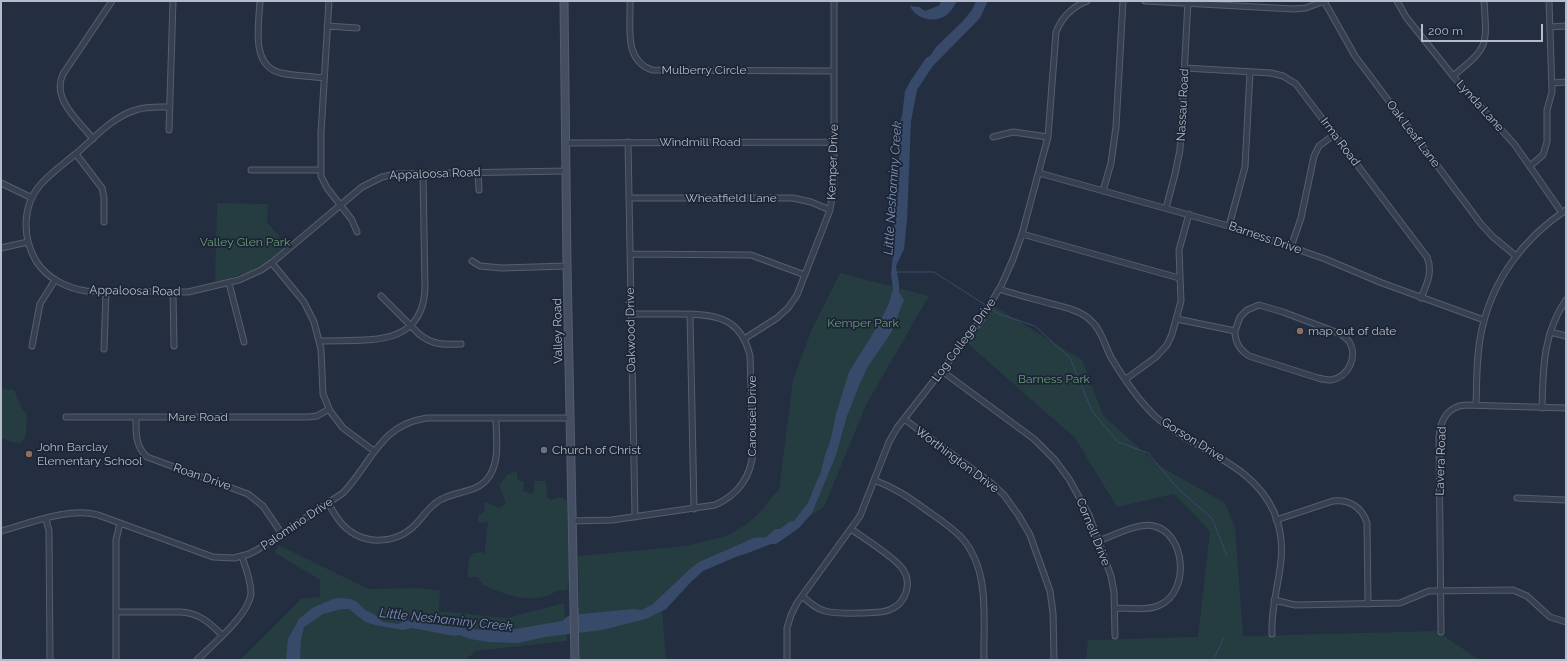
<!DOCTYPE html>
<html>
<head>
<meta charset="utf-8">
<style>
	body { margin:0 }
	#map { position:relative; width:1567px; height:661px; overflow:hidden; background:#232e40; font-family:Raleway,sans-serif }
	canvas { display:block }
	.frame { position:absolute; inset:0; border:2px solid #b4bbca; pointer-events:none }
	.scale { position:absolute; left:1421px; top:24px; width:122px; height:18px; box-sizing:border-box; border:2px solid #b4bbca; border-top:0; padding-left:5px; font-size:12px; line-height:14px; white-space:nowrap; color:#b4bbca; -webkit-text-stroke:3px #1c2535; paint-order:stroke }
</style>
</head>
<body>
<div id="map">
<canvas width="1567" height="661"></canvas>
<div class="frame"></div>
<div class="scale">200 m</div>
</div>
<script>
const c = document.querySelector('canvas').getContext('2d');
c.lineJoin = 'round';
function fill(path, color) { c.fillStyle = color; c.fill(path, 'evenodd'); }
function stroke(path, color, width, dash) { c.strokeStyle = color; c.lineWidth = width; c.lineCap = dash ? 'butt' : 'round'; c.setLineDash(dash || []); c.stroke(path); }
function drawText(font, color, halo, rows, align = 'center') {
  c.font = font + ' Raleway,sans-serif'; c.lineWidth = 3.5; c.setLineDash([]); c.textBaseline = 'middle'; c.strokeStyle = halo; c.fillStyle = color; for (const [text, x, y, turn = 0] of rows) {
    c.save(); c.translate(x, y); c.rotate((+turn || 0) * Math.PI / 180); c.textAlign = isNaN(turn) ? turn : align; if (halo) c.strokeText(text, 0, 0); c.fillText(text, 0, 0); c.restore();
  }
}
fill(new Path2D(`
	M 217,203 L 268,204 L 267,222 L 287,246 C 261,268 247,274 215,282 Z
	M 840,273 L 929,296 L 866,405 L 824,507 L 778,537 L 699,572 L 662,608 L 666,660 L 579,660 L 577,611 L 579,604 L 578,556 L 685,546 L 727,536 L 747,524 L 761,511 L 779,489 L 793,380 L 811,331 Z
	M 994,306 L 1082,360 L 1103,415 L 1158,465 L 1225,503 L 1235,527 L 1243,636 L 1437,631 L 1479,660 L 1086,660 L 1088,640 L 1198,637 L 1210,531 L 1174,494 L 1117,507 L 1075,438 L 967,343 Z
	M 1,389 L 14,390 L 22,408 L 27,415 L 26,435 L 21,443 L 10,442 L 1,437 Z
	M 517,471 L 517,479 L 524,482 L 523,491 L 532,494 L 534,493 L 534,481 L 545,481 L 546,482 L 547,498 L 551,500 L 560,497 L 567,501 L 569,579 L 567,590 C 552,590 557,593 547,596 C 525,603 502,593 483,585 L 478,577 L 467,577 L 469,559 L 473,553 L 482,552 L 485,554 L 485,546 L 488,522 L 482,523 L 478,521 L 478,516 L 485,511 L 484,504 L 486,502 L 499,508 L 506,504 L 499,485 L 507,475 Z
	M 279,545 L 368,589 L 416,588 L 440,590 L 439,611 L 507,618 L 564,603 L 567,641 L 476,651 L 465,660 L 240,660 L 301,599 L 320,597 L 320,580 L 274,552 Z`), '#253c41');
fill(new Path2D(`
	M 942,1 L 957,1 C 954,6 951,12 945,16 C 934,23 915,19 910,6 L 919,7 L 925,11 L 938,6 Z
	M 976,1 L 988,1 L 980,18 L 932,67 L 917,90 L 911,121 L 907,220 L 904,249 L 896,266 L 899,284 L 899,292 L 904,300 L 891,333 L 867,368 L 861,381 L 847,416 L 836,455 L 812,513 L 799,528 L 776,544 L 771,544 L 748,553 L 738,556 L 703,571 L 690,583 L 666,609 L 646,619 L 602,630 L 545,637 L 518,643 L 488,642 L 470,639 L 459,635 L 454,636 L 412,628 L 403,630 L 375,625 L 365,622 L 349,609 L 342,609 L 323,614 L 304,627 L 301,640 L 300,660 L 286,660 L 288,639 L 299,619 L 312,608 L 333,599 L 338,598 L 351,599 L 357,602 L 365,610 L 374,614 L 383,622 L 398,624 L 407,620 L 469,629 L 504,631 L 562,621 L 568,616 L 581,614 L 633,609 L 642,610 L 653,604 L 691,568 L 699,562 L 754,538 L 766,537 L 775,529 L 780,529 L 789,522 L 794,521 L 808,503 L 818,478 L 820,475 L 825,455 L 830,442 L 836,414 L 849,372 L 880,322 L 889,303 L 893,289 L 891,275 L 893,253 L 894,224 L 896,221 L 896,172 L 900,154 L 899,124 L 902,116 L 905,91 L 911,80 L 926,58 L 930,56 L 937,46 L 962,22 L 972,10 Z`), '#384a6a');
stroke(new Path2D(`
	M 896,272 L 934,272 L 987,306
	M 991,309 L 999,314 L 1035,326 L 1070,358 L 1092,411 L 1118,442 L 1148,453 L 1180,491 L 1212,518 L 1227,556
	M 1213,660 L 1224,638`), '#384a6a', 1);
const street = new Path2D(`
	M 260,1 C 259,24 250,66 281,73 C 295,76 310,76 324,78
	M 329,1 L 321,133 L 321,176 L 327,188 L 352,220 L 357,232
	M 630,1 C 631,26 623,60 652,70 L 834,71
	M 1145,1 L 1294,9 L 1306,8 L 1324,1
	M 1324,1 L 1355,56 L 1481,224 L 1493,237 L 1516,256
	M 1397,1 L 1406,17 L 1453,76 L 1515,145 L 1562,213
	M 327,26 L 357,28
	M 1550,27 L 1566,26
	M 1185,68 L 1271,73 L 1283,76 L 1296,84 L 1427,257 C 1433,272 1427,284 1421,298
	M 1453,76 C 1489,47 1487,46 1484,1
	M 1552,83 L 1566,82
	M 170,107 C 158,107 147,106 136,110 C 114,116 95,137 78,152 C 66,162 52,172 41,184 C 22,205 22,237 36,261 C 47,278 66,288 86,291 L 188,292 L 239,280 L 261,270 L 274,261 L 362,187 L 382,177 L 396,174 L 566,171
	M 169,130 L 173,1
	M 993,137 L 1013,132 L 1048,137
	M 93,139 C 79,121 51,99 63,74 L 112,1
	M 628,142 L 635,517
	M 566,143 L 834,142
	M 76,154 L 102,188 L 104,197 L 104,222
	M 1530,166 L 1543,155 L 1547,142 L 1547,110 L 1552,92 L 1549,1
	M 251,170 L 321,170
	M 478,173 L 479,190
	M 1039,173 L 1243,230 L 1325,259 L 1382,283 L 1484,320
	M 1,183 L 32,198
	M 1103,191 L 1111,163 L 1116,127 L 1123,1
	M 629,198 L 793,198 L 811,202 L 830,210
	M 1166,208 L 1175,174 L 1180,150 L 1188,1
	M 1229,226 L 1245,167 L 1250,72
	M 1022,234 L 1179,278
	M 1291,247 L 1301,218 L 1314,156 L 1319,146 L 1335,134
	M 1,248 L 28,242
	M 630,254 L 751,255 L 805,275
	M 472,261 L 480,266 L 502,268 L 567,266
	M 272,263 L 304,302 L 314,322 L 321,349 L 323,394 L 330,411 L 343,428 L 374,451
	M 229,283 L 244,342
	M 999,289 C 1017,295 1034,299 1052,304 C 1064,307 1078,310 1088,318 C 1102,329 1104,345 1112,359 C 1124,379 1139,401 1156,417 C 1194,451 1252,462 1274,512 C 1293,557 1270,590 1272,634
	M 173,293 L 174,346
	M 381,296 L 419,334 C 432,345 445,345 461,344
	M 690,314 L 694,509
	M 1177,319 L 1235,331 C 1235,342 1239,349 1249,356 L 1318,378 C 1322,379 1327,380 1331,380 C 1349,377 1359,355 1348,340 C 1346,338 1343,336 1341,334 L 1283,312 L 1259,305 L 1247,310 L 1240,317 L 1235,331
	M 1550,332 L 1566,336
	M 744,339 L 777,318 L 788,308 L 797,295 L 830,210 L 834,185 L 834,1
	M 320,341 C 363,339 423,350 425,288 L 423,174
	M 32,346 L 40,304 L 55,280
	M 104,349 L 106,292
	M 942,371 L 1034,439 L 1055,460 L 1069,479 L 1089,515 L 1111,576 L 1114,592 L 1115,636
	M 1126,379 L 1156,357 L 1167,345 L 1172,334 L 1181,301 L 1179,250 L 1189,214
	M 1476,405 C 1477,380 1476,354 1482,329 C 1493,279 1524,238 1566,210
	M 1542,408 C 1543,369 1543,333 1566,300
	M 66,417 L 308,417 L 317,416 L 329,409
	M 136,417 C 136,433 135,446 147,457 L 248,494 L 263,506 L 282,534
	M 904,419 L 990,482 L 1004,495 L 1019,516 L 1030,535 L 1050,591 L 1053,613 L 1054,660
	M 874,480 C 898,489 912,500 932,514 C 942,521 952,528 961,537 C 991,570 983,619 984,660
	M 1517,498 L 1566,500
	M 328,503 C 333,511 337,519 344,526 C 363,545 395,545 415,525 C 423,517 429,506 440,500 C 457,490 479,494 490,475 C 500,459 496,436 496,418
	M 46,519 L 49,531 L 50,660
	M 1276,520 L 1333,501 C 1349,499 1362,507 1367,523 L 1368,604
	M 572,521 L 612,520 L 715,505 C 738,495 752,476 753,450 L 750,356 C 741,316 713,314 678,314 C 662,314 647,314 631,314
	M 1,531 C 30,523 69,507 98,515 L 213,557 L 234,558 L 249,554 L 257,550 L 343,493 C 372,463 379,425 427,418 L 570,418
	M 1098,541 C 1113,536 1139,522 1154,526 C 1186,534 1190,591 1160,605 C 1147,611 1129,608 1115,608
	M 802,596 C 809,602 816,609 825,611 C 835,614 879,614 889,610 C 906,604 913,583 902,568 C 894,557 864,538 851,529
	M 1274,600 L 1295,605 L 1400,603 L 1429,591 L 1513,590 L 1527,596 L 1550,617 L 1566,622
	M 116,612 L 181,612 C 199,613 210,623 222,635
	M 1441,632 L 1439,437 C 1440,421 1447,407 1465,405 L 1566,408
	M 116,660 L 116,540 L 120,523
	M 197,660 C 213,644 249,615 251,593 C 251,581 246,568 242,557
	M 787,660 L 787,628 L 791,615 L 797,603 L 860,516 L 889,442 L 897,428 L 981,320 L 1002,284 L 1013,259 L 1022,234 L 1048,137 L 1056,32 C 1062,17 1072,7 1087,1`);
const secondary = new Path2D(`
	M 564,1 L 567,266 L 575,660`);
stroke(street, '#555e6d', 7);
stroke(secondary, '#555e6d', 9);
stroke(street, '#374050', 5);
stroke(secondary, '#454f63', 7);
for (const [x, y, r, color] of [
	[1300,331,4,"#8d6e63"],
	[544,450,4,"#6b7280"],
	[29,454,4,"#8d6e63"]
]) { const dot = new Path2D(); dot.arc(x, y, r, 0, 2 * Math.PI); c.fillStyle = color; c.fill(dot); stroke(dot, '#1c2535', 1.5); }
drawText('12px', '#b4bbca', '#1c2535', [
	["Mulberry Circle",704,70],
	["Nassau Road",1183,105,-87],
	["Lynda Lane",1480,106,48],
	["Oak Leaf Lane",1413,134,53],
	["Windmill Road",700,142],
	["Irma Road",1340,142,53],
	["Kemper Drive",833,162,-88],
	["Appaloosa Road",435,174,-2],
	["Wheatfield Lane",731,198],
	["Barness Drive",1265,238,19],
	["Appaloosa Road",135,291,1],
	["Oakwood Drive",631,330,-91],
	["Valley Road",558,331,-91],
	["Log College Drive",964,340,-54],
	["Carousel Drive",752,416,-90],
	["Mare Road",198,417],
	["Gorson Drive",1193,440,32],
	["Worthington Drive",957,460,37],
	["Lavera Road",1441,461,-88],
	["Roan Drive",202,477,19],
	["Palomino Drive",297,524,-34],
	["Cornell Drive",1093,532,68]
]);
drawText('12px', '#699d78', '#1c2535', [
	["Valley Glen Park",245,242],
	["Kemper Park",863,323],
	["Barness Park",1054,379]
]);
drawText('12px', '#b4bbca', '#1c2535', [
	["map out of date",1308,331],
	["John Barclay",37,447],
	["Elementary School",37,461],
	["Church of Christ",552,450]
], 'left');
drawText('italic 13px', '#7a8fb3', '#1c2535', [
	["Little Neshaminy Creek",893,188,-86],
	["Little Neshaminy Creek",446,620,6]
]);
</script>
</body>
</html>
